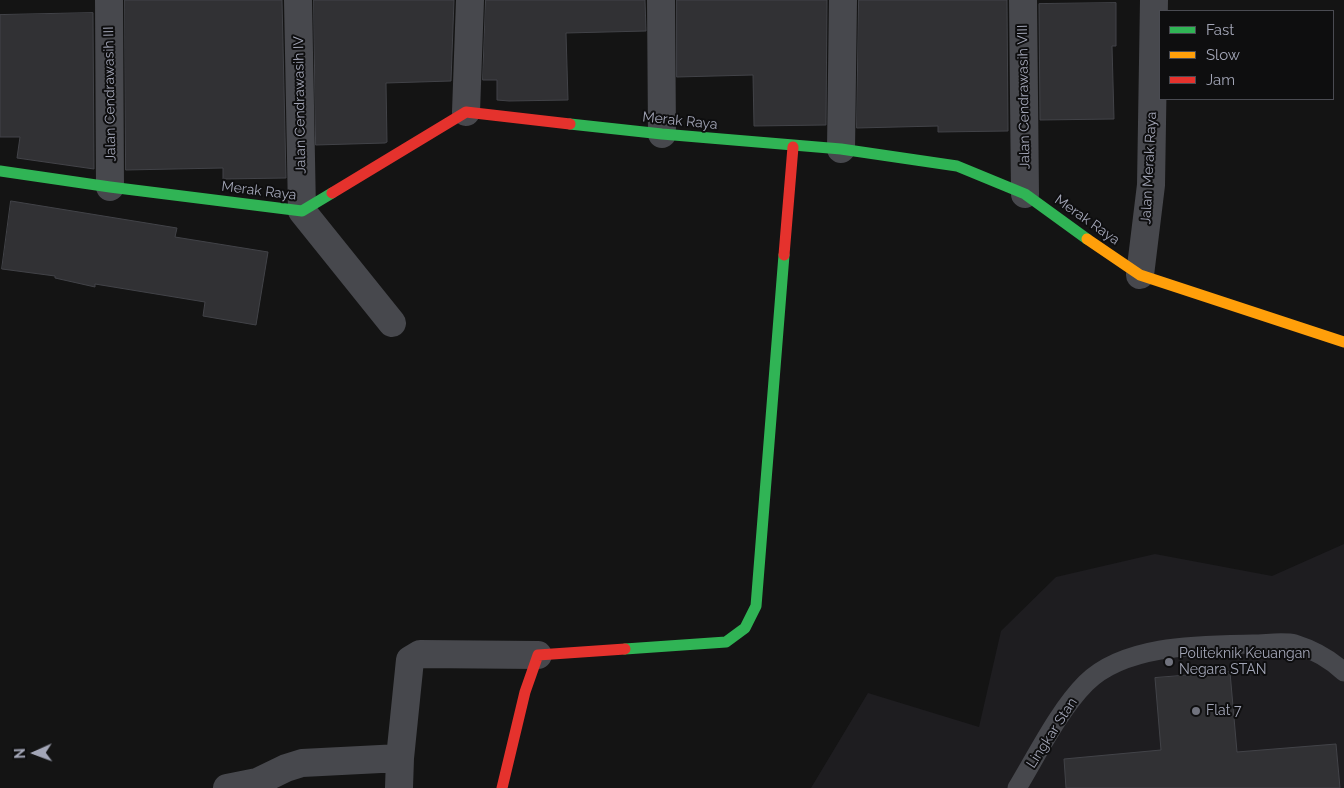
<!DOCTYPE html>
<html>
<head>
<meta charset="utf-8">
<style>
	body { margin:0 }
	#map { position:relative; width:1344px; height:788px; overflow:hidden; background:#141414; font-family:Raleway,sans-serif }
	canvas { display:block }
	.legend { position:absolute; left:1159px; top:10px; width:175px; height:90px; box-sizing:border-box; background:#0e0e0f; border:1px solid #4a4b52; margin:0; padding:6px 9px; list-style:none; font-size:15px; color:#a3a6b7 }
	.legend li { display:flex; align-items:center; gap:10px; height:25px }
	.legend b { width:25px; border:1px solid #4a4b52 }
	.north { position:absolute; left:10px; top:728px; width:50px; height:50px; -webkit-text-stroke:4px #0e0e0f; paint-order:stroke; rotate:268deg; font-size:14px; font-weight:700; line-height:20px; text-align:center; color:#a3a6b7 }
	.north::after { content:''; display:block; margin:auto; width:18px; height:22px; background:#a3a6b7; clip-path:polygon(50% 0,100% 100%,50% 72%,0 100%) }
</style>
</head>
<body>
<div id="map">
<canvas width="1344" height="788"></canvas>
<ul class="legend">
<li><b style="height:6px;background:#30b455"></b>Fast</li>
<li><b style="height:6px;background:#ff9f0a"></b>Slow</li>
<li><b style="height:6px;background:#e5322d"></b>Jam</li>
</ul>
<div class="north">N</div>
</div>
<script>
const c = document.querySelector('canvas').getContext('2d');
c.lineJoin = 'round';
function fill(path, color) { c.fillStyle = color; c.fill(path, 'evenodd'); }
function stroke(path, color, width, dash) { c.strokeStyle = color; c.lineWidth = width; c.lineCap = dash ? 'butt' : 'round'; c.setLineDash(dash || []); c.stroke(path); }
function drawText(font, color, halo, rows, align = 'center') {
  c.font = font + ' Raleway,sans-serif'; c.lineWidth = 4; c.setLineDash([]); c.textBaseline = 'middle'; c.strokeStyle = halo; c.fillStyle = color; for (const [text, x, y, turn = 0] of rows) {
    c.save(); c.translate(x, y); c.rotate((+turn || 0) * Math.PI / 180); c.textAlign = isNaN(turn) ? turn : align; if (halo) c.strokeText(text, 0, 0); c.fillText(text, 0, 0); c.restore();
  }
}
fill(new Path2D(`
	M 1344,544 L 1344,788 L 811,788 L 868,693 L 979,727 L 1001,631 L 1056,577 L 1155,554 L 1272,576 Z`), '#1e1d20');
const building = new Path2D(`
	M 125,0 L 282,0 L 286,178 L 223,179 L 223,168 L 126,170 Z
	M 314,0 L 454,0 L 451,81 L 386,83 L 387,142 L 385,143 L 316,145 Z
	M 486,0 L 645,0 L 646,31 L 566,33 L 568,100 L 509,101 L 497,100 L 497,80 L 483,80 Z
	M 677,0 L 827,0 L 826,125 L 754,126 L 753,75 L 677,77 Z
	M 859,0 L 1007,0 L 1008,131 L 938,132 L 938,126 L 857,128 Z
	M 1116,3 L 1116,46 L 1112,46 L 1114,119 L 1040,120 L 1039,4 Z
	M 93,13 L 94,169 L 17,158 L 20,137 L 0,137 L 0,15 Z
	M 11,201 L 177,228 L 175,237 L 268,252 L 256,325 L 203,316 L 205,302 L 95,284 L 95,287 L 55,278 L 55,276 L 2,269 Z
	M 1230,672 L 1237,752 L 1336,744 L 1340,788 L 1066,788 L 1064,759 L 1161,750 L 1155,678 Z`);
fill(building, '#313134');
stroke(building, '#424348', 1);
stroke(new Path2D(`
	M 1017,788 C 1037,755 1059,710 1086,683 C 1125,644 1202,645 1253,644 C 1266,644 1283,641 1295,644 C 1314,650 1330,659 1344,672`), '#47484d', 19);
stroke(new Path2D(`
	M 109,0 L 110,187
	M 298,0 L 302,211 L 392,323
	M 661,0 L 662,134
	M 1023,0 L 1025,194
	M 466,112 L 470,0
	M 841,149 L 843,0
	M 1140,275 L 1151,185 L 1154,0
	M 227,788 L 257,782 L 286,768 L 302,763 L 400,758
	M 399,788 L 400,758 L 410,660 L 420,654 L 538,655`), '#47484d', 28);
stroke(new Path2D(`
	M 570,124 L 662,134 L 841,149 L 957,166 L 1025,194 L 1087,239
	M 0,171 L 110,187 L 302,211 L 332,193
	M 625,649 L 726,642 L 745,628 L 756,606 L 784,255`), '#30b455', 11);
stroke(new Path2D(`
	M 1087,239 L 1140,275 L 1344,342`), '#ff9f0a', 11);
stroke(new Path2D(`
	M 332,193 L 466,112 L 570,124
	M 784,255 L 793,147
	M 502,788 L 525,692 L 538,655 L 625,649`), '#e5322d', 11);
for (const [x, y, r, color] of [
	[1169,662,5,"#71737e"],
	[1196,711,5,"#71737e"]
]) { const dot = new Path2D(); dot.arc(x, y, r, 0, 2 * Math.PI); c.fillStyle = color; c.fill(dot); stroke(dot, '#0e0e0f', 2); }
drawText('14px', '#a3a6b7', '#0e0e0f', [
	["Jalan Cendrawasih III",110,94,-91],
	["Jalan Cendrawasih VIII",1024,97,-91],
	["Jalan Cendrawasih IV",300,105,-91],
	["Merak Raya",680,121,6],
	["Jalan Merak Raya",1149,168,-87],
	["Merak Raya",259,191,7],
	["Merak Raya",1087,220,35],
	["Lingkar Stan",1052,733,-57]
]);
drawText('14px', '#a3a6b7', '#0e0e0f', [
	["Politeknik Keuangan",1179,654],
	["Negara STAN",1179,670],
	["Flat 7",1206,711]
], 'left');
</script>
</body>
</html>
